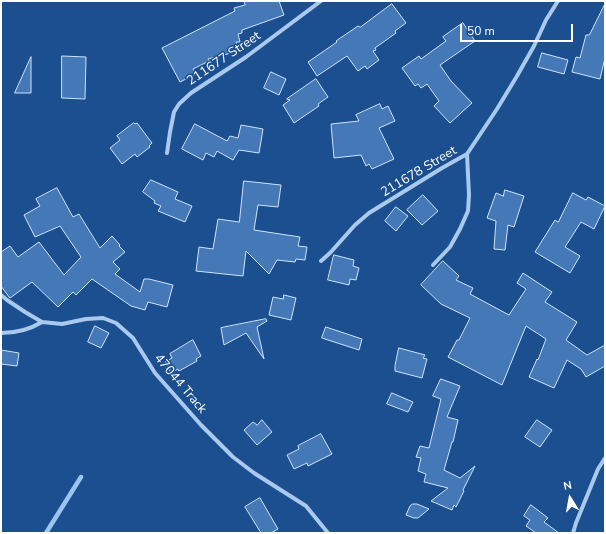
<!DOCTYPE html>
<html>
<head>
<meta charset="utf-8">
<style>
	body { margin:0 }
	#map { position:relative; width:606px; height:534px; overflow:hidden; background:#1b4f8f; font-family:"Nunito Sans",sans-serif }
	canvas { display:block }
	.frame { position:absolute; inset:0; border:2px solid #fff; pointer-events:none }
	.north { position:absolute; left:550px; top:478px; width:40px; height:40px; -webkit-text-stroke:3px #1b4f8f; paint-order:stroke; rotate:349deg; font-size:11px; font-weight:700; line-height:16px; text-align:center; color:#fff }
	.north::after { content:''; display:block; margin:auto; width:14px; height:18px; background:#fff; clip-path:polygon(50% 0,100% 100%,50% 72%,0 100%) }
	.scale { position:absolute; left:460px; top:24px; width:113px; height:18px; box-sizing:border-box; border:2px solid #fff; border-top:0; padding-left:5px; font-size:12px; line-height:14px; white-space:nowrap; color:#fff; -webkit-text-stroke:3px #1b4f8f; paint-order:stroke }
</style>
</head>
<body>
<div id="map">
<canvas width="606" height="534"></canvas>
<div class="frame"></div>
<div class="north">N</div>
<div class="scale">50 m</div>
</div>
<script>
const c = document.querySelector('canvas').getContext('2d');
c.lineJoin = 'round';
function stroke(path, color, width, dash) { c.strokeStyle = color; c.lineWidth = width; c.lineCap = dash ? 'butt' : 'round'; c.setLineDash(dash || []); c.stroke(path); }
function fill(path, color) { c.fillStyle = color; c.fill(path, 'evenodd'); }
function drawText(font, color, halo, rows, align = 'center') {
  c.font = font + ' "Nunito Sans",sans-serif'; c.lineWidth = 3; c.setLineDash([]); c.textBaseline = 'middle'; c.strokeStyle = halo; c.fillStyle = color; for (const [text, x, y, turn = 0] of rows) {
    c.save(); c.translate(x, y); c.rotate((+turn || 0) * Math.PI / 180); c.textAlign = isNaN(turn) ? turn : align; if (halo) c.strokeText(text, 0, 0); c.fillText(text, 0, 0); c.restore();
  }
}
stroke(new Path2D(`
	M 46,533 L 81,477`), '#9cc4f0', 4.5);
const building = new Path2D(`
	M 244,1 L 279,1 L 284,15 L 242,30 L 242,33 L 238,34 L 240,42 L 236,42 L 239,51 L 208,59 L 209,61 L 193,69 L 196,74 L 180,82 L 162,48 L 235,11 L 234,8 L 245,5 Z
	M 392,4 L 406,23 L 395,31 L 396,33 L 375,48 L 376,50 L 373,51 L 379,60 L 367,69 L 365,66 L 358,71 L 347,56 L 317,76 L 308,62 L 337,42 L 336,41 L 358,26 L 360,27 Z
	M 605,4 L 605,58 L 600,79 L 572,72 L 576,57 L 580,58 L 586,35 L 589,35 Z
	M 463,23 L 475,41 L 440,65 L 451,81 L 472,103 L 450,123 L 434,106 L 439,101 L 427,84 L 421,88 L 418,84 L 415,86 L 402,68 L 419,56 L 421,59 L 446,41 L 443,37 Z
	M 542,53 L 568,60 L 564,74 L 538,67 Z
	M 62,56 L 86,57 L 85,99 L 62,98 Z
	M 31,57 L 31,93 L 15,93 Z
	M 271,72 L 286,79 L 279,95 L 264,88 Z
	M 316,79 L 328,97 L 318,104 L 319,106 L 294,123 L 283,105 L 290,100 L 287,99 Z
	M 380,104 L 382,109 L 388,106 L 395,121 L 379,128 L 394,159 L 372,169 L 369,164 L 366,166 L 361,155 L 334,158 L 331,124 L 359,121 L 356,115 Z
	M 134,123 L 135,124 L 137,123 L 152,143 L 149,146 L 150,147 L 137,157 L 135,154 L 122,164 L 110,148 L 120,140 L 117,136 Z
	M 195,124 L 227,141 L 230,136 L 238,138 L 241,125 L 263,129 L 259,153 L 239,150 L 233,160 L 217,151 L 214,157 L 206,153 L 203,160 L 182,149 Z
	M 151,180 L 178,192 L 175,199 L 192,206 L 185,222 L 158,211 L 161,206 L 154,203 L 155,201 L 143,192 Z
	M 244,181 L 281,185 L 278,207 L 258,205 L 254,230 L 300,237 L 298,246 L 307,247 L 305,260 L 296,259 L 295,262 L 277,260 L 269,274 L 246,251 L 243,276 L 196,271 L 199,247 L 213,249 L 218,219 L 239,222 Z
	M 57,188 L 73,217 L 79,214 L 100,248 L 112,236 L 120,245 L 119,246 L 125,252 L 113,262 L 120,269 L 115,274 L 140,292 L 144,279 L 149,279 L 173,285 L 167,307 L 148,302 L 145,310 L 131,306 L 92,279 L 76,295 L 73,292 L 58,307 L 32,282 L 10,298 L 9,297 L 1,286 L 1,252 L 10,246 L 18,257 L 39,242 L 64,275 L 81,257 L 60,226 L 35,237 L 24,215 L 40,206 L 36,199 Z
	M 505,190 L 524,196 L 514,227 L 508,225 L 505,250 L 494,249 L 496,221 L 487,218 L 496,193 L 503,196 Z
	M 573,193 L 586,200 L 588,197 L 605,206 L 594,229 L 581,222 L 565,247 L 580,256 L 570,273 L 535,252 L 555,220 L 558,222 Z
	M 423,195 L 438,211 L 422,225 L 407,210 Z
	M 396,207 L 408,216 L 396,231 L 385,221 Z
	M 334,255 L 354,260 L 353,266 L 359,268 L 356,280 L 350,279 L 349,285 L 328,280 Z
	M 443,261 L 459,276 L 456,280 L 473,288 L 470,294 L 509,315 L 526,289 L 517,283 L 523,273 L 552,292 L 545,302 L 577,322 L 566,340 L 587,355 L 605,345 L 605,366 L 586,377 L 581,369 L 567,360 L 554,388 L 529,377 L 537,359 L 538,360 L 546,339 L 526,326 L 502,385 L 448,357 L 457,340 L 459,340 L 470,318 L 441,304 L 421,285 Z
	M 284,295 L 296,298 L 291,320 L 269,315 L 273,297 L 283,299 Z
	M 266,319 L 267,321 L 257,327 L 264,359 L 246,333 L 224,345 L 221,328 Z
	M 95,326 L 109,333 L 101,348 L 88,342 Z
	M 326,327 L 362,339 L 359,350 L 322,338 Z
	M 193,340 L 201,356 L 196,359 L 197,361 L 179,371 L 178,369 L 171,373 L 165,362 L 172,358 L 170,354 Z
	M 399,348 L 425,355 L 423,358 L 427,359 L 422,378 L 395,371 L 395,366 Z
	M 1,350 L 19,353 L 17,366 L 1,364 Z
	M 441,379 L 460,386 L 447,417 L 458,420 L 453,442 L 452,442 L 444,470 L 460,478 L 475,466 L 463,490 L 464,491 L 456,507 L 454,505 L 452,510 L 431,501 L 448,488 L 424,482 L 426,474 L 418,471 L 421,458 L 416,457 L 420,446 L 429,448 L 441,399 L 433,396 Z
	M 392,393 L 413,402 L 408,412 L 387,404 Z
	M 262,420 L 272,432 L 257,445 L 244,430 L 253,422 L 257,425 Z
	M 537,420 L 552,430 L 540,447 L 525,437 Z
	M 321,434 L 332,454 L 308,466 L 307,463 L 294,469 L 287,455 L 299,449 L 298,446 Z
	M 260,498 L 278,529 L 271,533 L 261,533 L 245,507 Z
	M 413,504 L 417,504 L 429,509 L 418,518 L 414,518 L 406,515 L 410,506 Z
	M 531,505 L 548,518 L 544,522 L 559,533 L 536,533 L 526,526 L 530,520 L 524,516 Z`);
fill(building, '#4478b7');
stroke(building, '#cfe3fa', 1);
stroke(new Path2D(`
	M 167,153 L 170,132 L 174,112 L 179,104 L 191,93 L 246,57 L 321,1
	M 321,261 L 330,253 L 355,225 L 369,213 L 442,168 L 467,154 L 497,109 L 517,76 L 534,46 L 546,20 L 558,1
	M 433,265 L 450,247 L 460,229 L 468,211 L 469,195 L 467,154
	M 1,295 L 7,300 L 25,312 L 42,322 L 62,324 L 86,319 L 103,318 L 116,323 L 133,338 L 155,373 L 201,425 L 233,457 L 254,473 L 306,506 L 328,533
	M 1,333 C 17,333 29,330 42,322
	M 573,533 L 576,523 L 598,469 L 605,458`), '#a9c9ee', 4);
drawText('13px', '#fff', '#1b4f8f', [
	["211677 Street",224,59,-34],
	["211678 Street",419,172,-31],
	["47044 Track",180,384,50]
]);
</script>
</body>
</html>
